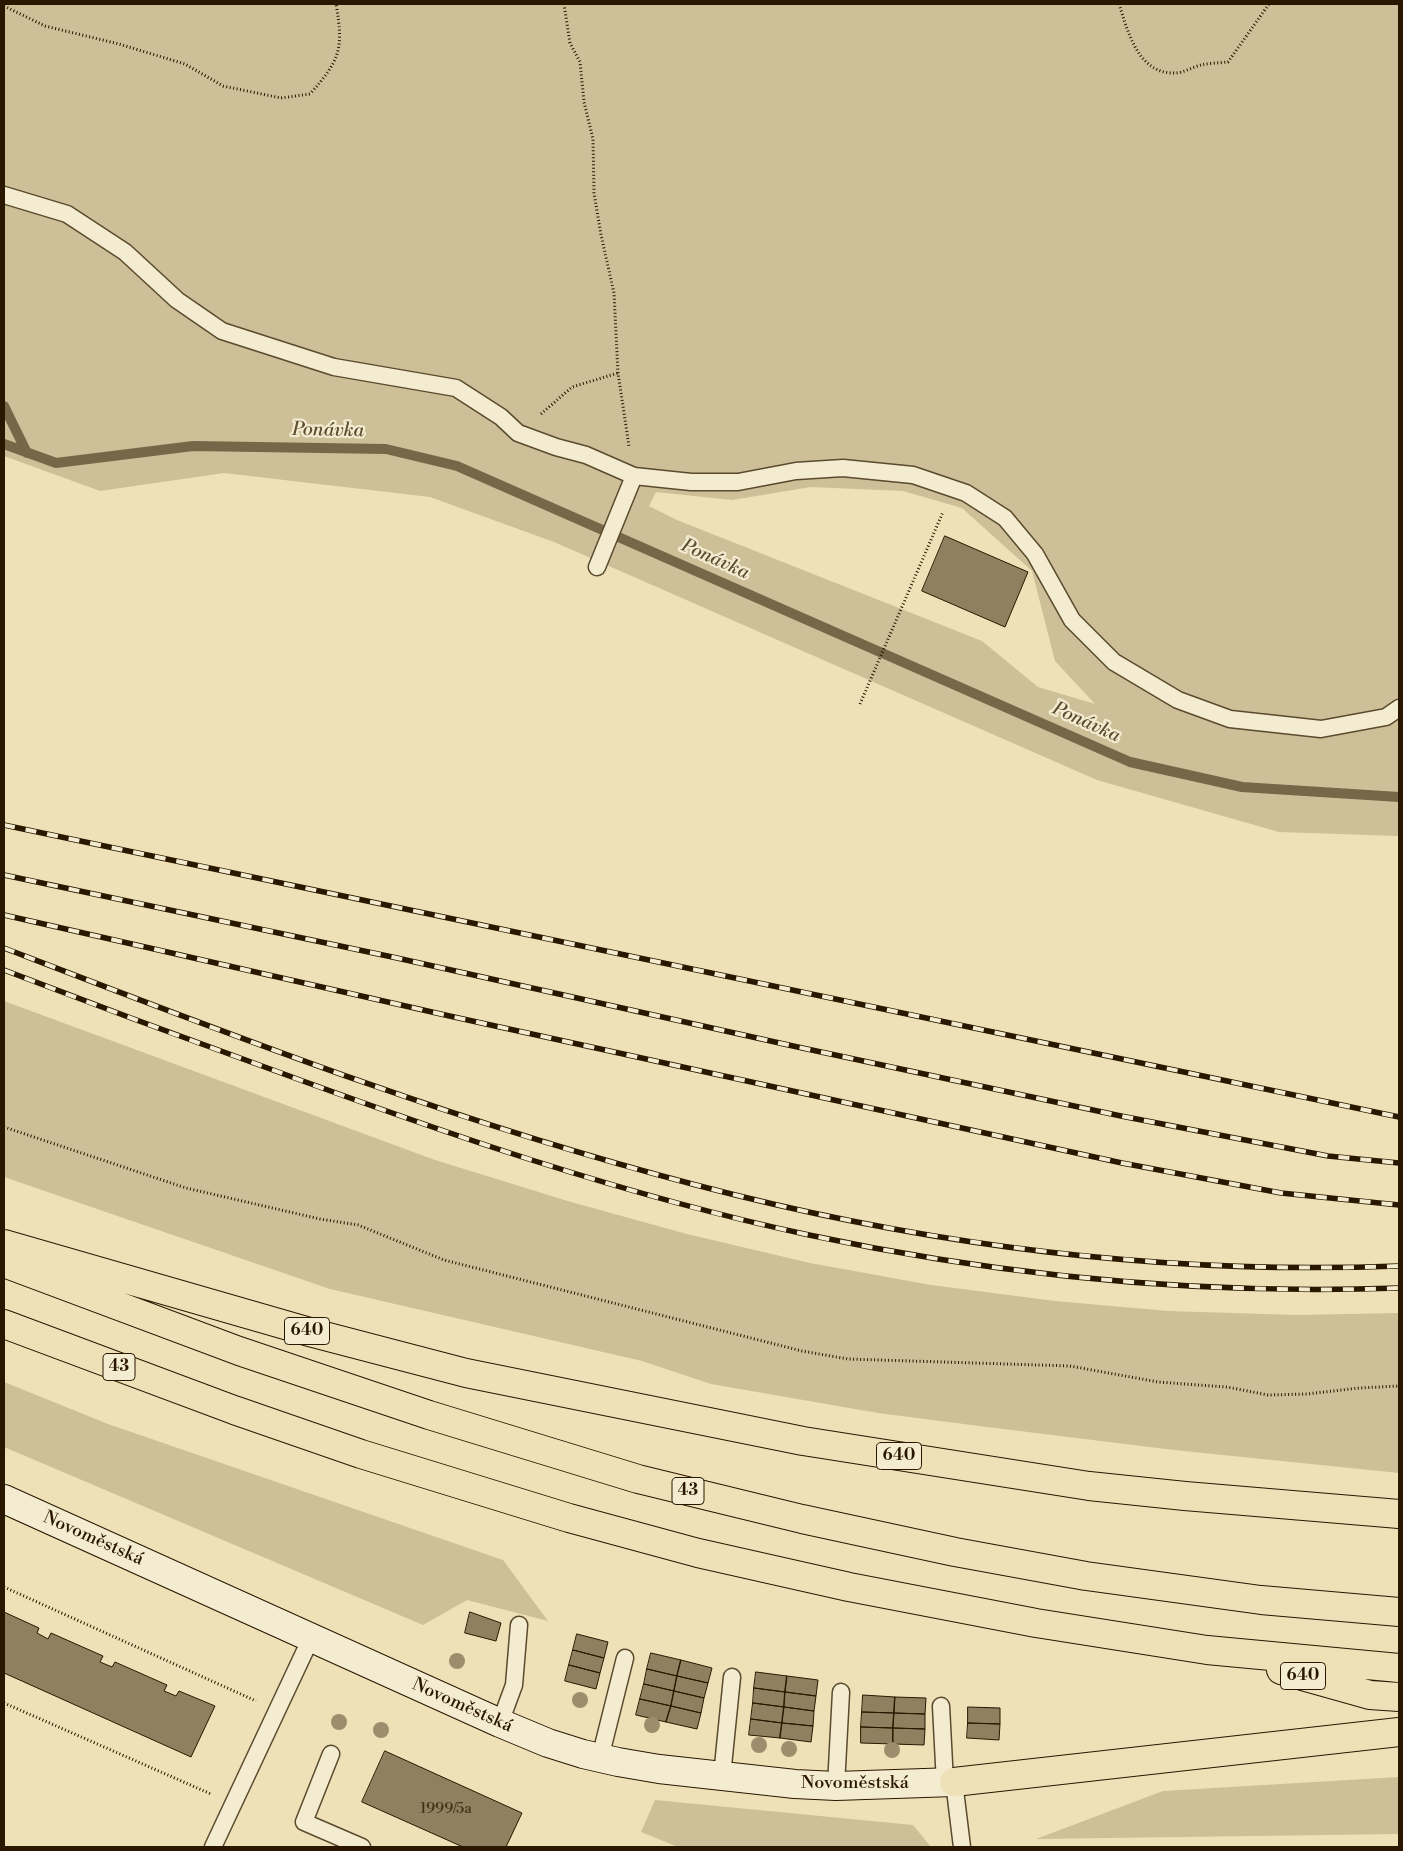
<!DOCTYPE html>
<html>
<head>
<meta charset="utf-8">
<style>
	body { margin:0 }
	#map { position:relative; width:1403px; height:1851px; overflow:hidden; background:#eee1b7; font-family:"Libre Bodoni",serif }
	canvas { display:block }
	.frame { position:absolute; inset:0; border:5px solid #291700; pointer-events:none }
</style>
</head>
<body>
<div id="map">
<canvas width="1403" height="1851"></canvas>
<div class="frame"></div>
</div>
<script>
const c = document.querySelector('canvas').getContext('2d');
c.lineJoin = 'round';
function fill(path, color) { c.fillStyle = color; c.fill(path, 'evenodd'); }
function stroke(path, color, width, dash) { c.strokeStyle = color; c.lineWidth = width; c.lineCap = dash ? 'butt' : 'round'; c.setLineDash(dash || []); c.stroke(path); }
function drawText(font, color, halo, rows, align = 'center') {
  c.font = font + ' "Libre Bodoni",serif'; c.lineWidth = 4.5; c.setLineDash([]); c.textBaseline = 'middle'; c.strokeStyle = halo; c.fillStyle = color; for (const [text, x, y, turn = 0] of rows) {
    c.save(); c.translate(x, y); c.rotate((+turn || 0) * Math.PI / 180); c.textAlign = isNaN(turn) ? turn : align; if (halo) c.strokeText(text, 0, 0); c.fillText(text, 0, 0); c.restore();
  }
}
fill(new Path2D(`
	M 4,4 L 1399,4 L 1399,726 L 1397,727 L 1399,728 L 1399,836 L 1279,832 L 1097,780 L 554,542 L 430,497 L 224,473 L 100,491 L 4,456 ZM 811,487 L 903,491 L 962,508 L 1032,571 L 1055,661 L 1095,704 L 1038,687 L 982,641 L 677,520 L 649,506 L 656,492 L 732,500 Z
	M 4,1001 L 435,1160 L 571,1202 L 687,1234 L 810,1263 L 931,1285 L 1055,1301 L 1168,1311 L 1297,1315 L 1399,1313 L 1399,1473 L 1174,1450 L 987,1427 L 878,1413 L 711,1384 L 642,1361 L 330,1289 L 4,1177 Z
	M 4,1382 L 108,1424 L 503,1560 L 548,1621 L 467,1600 L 423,1625 L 4,1447 Z
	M 1399,1777 L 1399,1834 L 1036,1839 L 1163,1791 Z
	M 655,1800 L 913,1825 L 931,1847 L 678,1847 L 641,1832 Z`), '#cdbf98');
stroke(new Path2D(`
	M 4,406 L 27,453
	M 4,444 L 56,463 L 193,446 L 386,449 L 457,466 L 1130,762 L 1242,787 L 1399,797`), '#776749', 10);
const building = new Path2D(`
	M 945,536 L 1028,572 L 1005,627 L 922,591 Z
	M 4,1612 L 39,1628 L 37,1633 L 48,1639 L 51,1633 L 103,1656 L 100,1662 L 112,1667 L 115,1662 L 167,1685 L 164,1691 L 176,1696 L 179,1691 L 215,1706 L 191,1757 L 4,1673 Z
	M 470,1612 L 501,1623 L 496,1641 L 465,1633 Z
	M 577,1634 L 608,1642 L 604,1658 L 573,1650 Z
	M 573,1650 L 604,1658 L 600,1673 L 569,1665 Z
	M 651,1653 L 681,1660 L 677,1676 L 647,1669 Z
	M 681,1660 L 712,1668 L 708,1683 L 677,1676 Z
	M 569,1665 L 600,1673 L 596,1689 L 565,1681 Z
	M 647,1669 L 677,1676 L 674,1691 L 644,1684 Z
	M 756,1672 L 787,1676 L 785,1692 L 754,1688 Z
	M 677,1676 L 708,1683 L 704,1698 L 674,1691 Z
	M 787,1676 L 818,1680 L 816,1696 L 785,1692 Z
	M 644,1684 L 674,1691 L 671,1706 L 640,1699 Z
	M 754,1688 L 785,1692 L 784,1707 L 753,1703 Z
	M 674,1691 L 704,1698 L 701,1713 L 671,1706 Z
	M 785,1692 L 816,1696 L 814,1711 L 784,1707 Z
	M 863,1695 L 895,1697 L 894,1713 L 862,1712 Z
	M 895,1697 L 926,1698 L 925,1714 L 894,1713 Z
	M 640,1699 L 671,1706 L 666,1722 L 636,1715 Z
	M 753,1703 L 784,1707 L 782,1723 L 751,1719 Z
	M 671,1706 L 701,1713 L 697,1729 L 666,1722 Z
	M 784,1707 L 814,1711 L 813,1726 L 782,1723 Z
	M 968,1707 L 1000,1708 L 1000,1724 L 968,1723 Z
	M 862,1712 L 894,1713 L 893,1728 L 861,1727 Z
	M 894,1713 L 925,1714 L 925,1729 L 893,1728 Z
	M 751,1719 L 782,1723 L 780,1738 L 749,1735 Z
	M 782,1723 L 813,1726 L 811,1742 L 780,1738 Z
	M 968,1723 L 1000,1724 L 999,1740 L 967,1738 Z
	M 861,1727 L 893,1728 L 893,1744 L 861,1743 Z
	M 893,1728 L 925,1729 L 924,1745 L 893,1744 Z
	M 385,1751 L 522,1813 L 506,1847 L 463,1847 L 362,1802 Z`);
fill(building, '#8f805f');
stroke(building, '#291700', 1);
const lane = new Path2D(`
	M 4,195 L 67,214 L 125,252 L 177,300 L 222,331 L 334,367 L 456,388 L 501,417 L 518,433 L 556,447 L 586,455 L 634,476 L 691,482 L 738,482 L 796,471 L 843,468 L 913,475 L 966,493 L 1005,518 L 1035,554 L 1072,620 L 1114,662 L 1178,700 L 1230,719 L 1321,729 L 1386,717 L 1399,708
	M 597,567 L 634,476
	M 941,1706 L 945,1783
	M 500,1723 L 514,1685 L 519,1625
	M 331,1754 L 304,1822 L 362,1847
	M 600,1758 L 625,1658
	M 722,1776 L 732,1677
	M 954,1782 L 962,1847
	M 836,1786 L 841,1692
	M 213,1847 L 311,1638`);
const secondary = new Path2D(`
	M 4,1499 L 500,1723 L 548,1743 L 583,1754 L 618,1762 L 659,1769 L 795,1784 L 836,1786 L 954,1782`);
const highway = new Path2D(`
	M 4,1244 L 313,1333 L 466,1373 L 803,1441 L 1089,1486 L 1185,1496 L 1399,1514
	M 4,1263 L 239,1351 L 429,1415 L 638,1479 L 802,1519 L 955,1552 L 1086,1576 L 1261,1600 L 1399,1612
	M 4,1324 L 234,1410 L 361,1454 L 569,1518 L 698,1553 L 849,1587 L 1036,1623 L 1207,1650 L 1399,1668
	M 1281,1670 L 1370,1695 L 1399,1697
	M 954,1782 L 1399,1732`);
stroke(lane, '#5a4a2e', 19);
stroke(secondary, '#291700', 30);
stroke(highway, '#291700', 30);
stroke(new Path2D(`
	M 564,4 L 570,43 L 580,62 L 584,102 L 593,139 L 594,193 L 601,235 L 614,293 L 618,373 L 629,446
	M 1119,4 C 1128,32 1138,74 1175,73 C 1183,73 1193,67 1201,65 C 1209,63 1219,63 1228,62 L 1269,4
	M 4,6 L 45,26 L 119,44 L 185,64 L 223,86 L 281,98 L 310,94 C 340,60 344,49 336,4
	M 541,414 L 572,387 L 618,373
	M 860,704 L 943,512
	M 4,1127 L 186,1188 L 320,1219 L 358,1225 L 444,1260 L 802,1351 L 848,1359 L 1070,1366 L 1158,1382 L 1227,1387 L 1268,1395 L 1307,1394 L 1359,1388 L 1399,1386
	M 4,1587 L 256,1701
	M 4,1703 L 211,1794`), '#291700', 3, [1, 2.5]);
stroke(lane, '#f4ecd0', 16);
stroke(secondary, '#f4ecd0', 28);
stroke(highway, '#eee1b7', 28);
const rail = new Path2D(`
	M 4,825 L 1399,1117
	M 4,875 L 397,958 L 793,1046 L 1121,1116 L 1328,1156 L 1399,1163
	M 4,915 L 454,1017 L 1122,1163 L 1281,1193 L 1399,1205
	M 4,948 C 231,1035 460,1124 696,1185 C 924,1245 1163,1275 1399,1266
	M 4,970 C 90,1003 176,1035 262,1066 C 441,1132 622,1195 809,1235 C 1002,1276 1202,1295 1399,1288`);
stroke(rail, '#291700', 5.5);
stroke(rail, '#f4ecd0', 4, [11]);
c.fillStyle = '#9d8d6c';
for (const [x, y] of [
	[457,1661],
	[580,1700],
	[339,1722],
	[652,1725],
	[381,1730],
	[759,1745],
	[789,1749],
	[892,1750]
]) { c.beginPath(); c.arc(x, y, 8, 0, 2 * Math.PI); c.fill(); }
drawText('15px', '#423118', null, [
	["1999/5a",446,1809]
]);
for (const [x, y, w] of [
	[307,1331,45],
	[119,1367,32],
	[899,1456,45],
	[688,1491,32],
	[1303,1676,45]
]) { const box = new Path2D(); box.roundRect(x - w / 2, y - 13.5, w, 27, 4); c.fillStyle = '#f4ecd0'; c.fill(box); stroke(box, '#291700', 1); }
drawText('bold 16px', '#291700', null, [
	["640",307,1331],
	["43",119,1367],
	["640",899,1456],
	["43",688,1491],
	["640",1303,1676]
]);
drawText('18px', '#291700', '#f4ecd0', [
	["Novoměstská",93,1539,24],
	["Novoměstská",462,1706,24],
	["Novoměstská",855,1784]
]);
drawText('italic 19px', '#5d4c30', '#f4ecd0', [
	["Ponávka",328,431,1],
	["Ponávka",715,560,24],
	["Ponávka",1086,723,24]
]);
</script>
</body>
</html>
